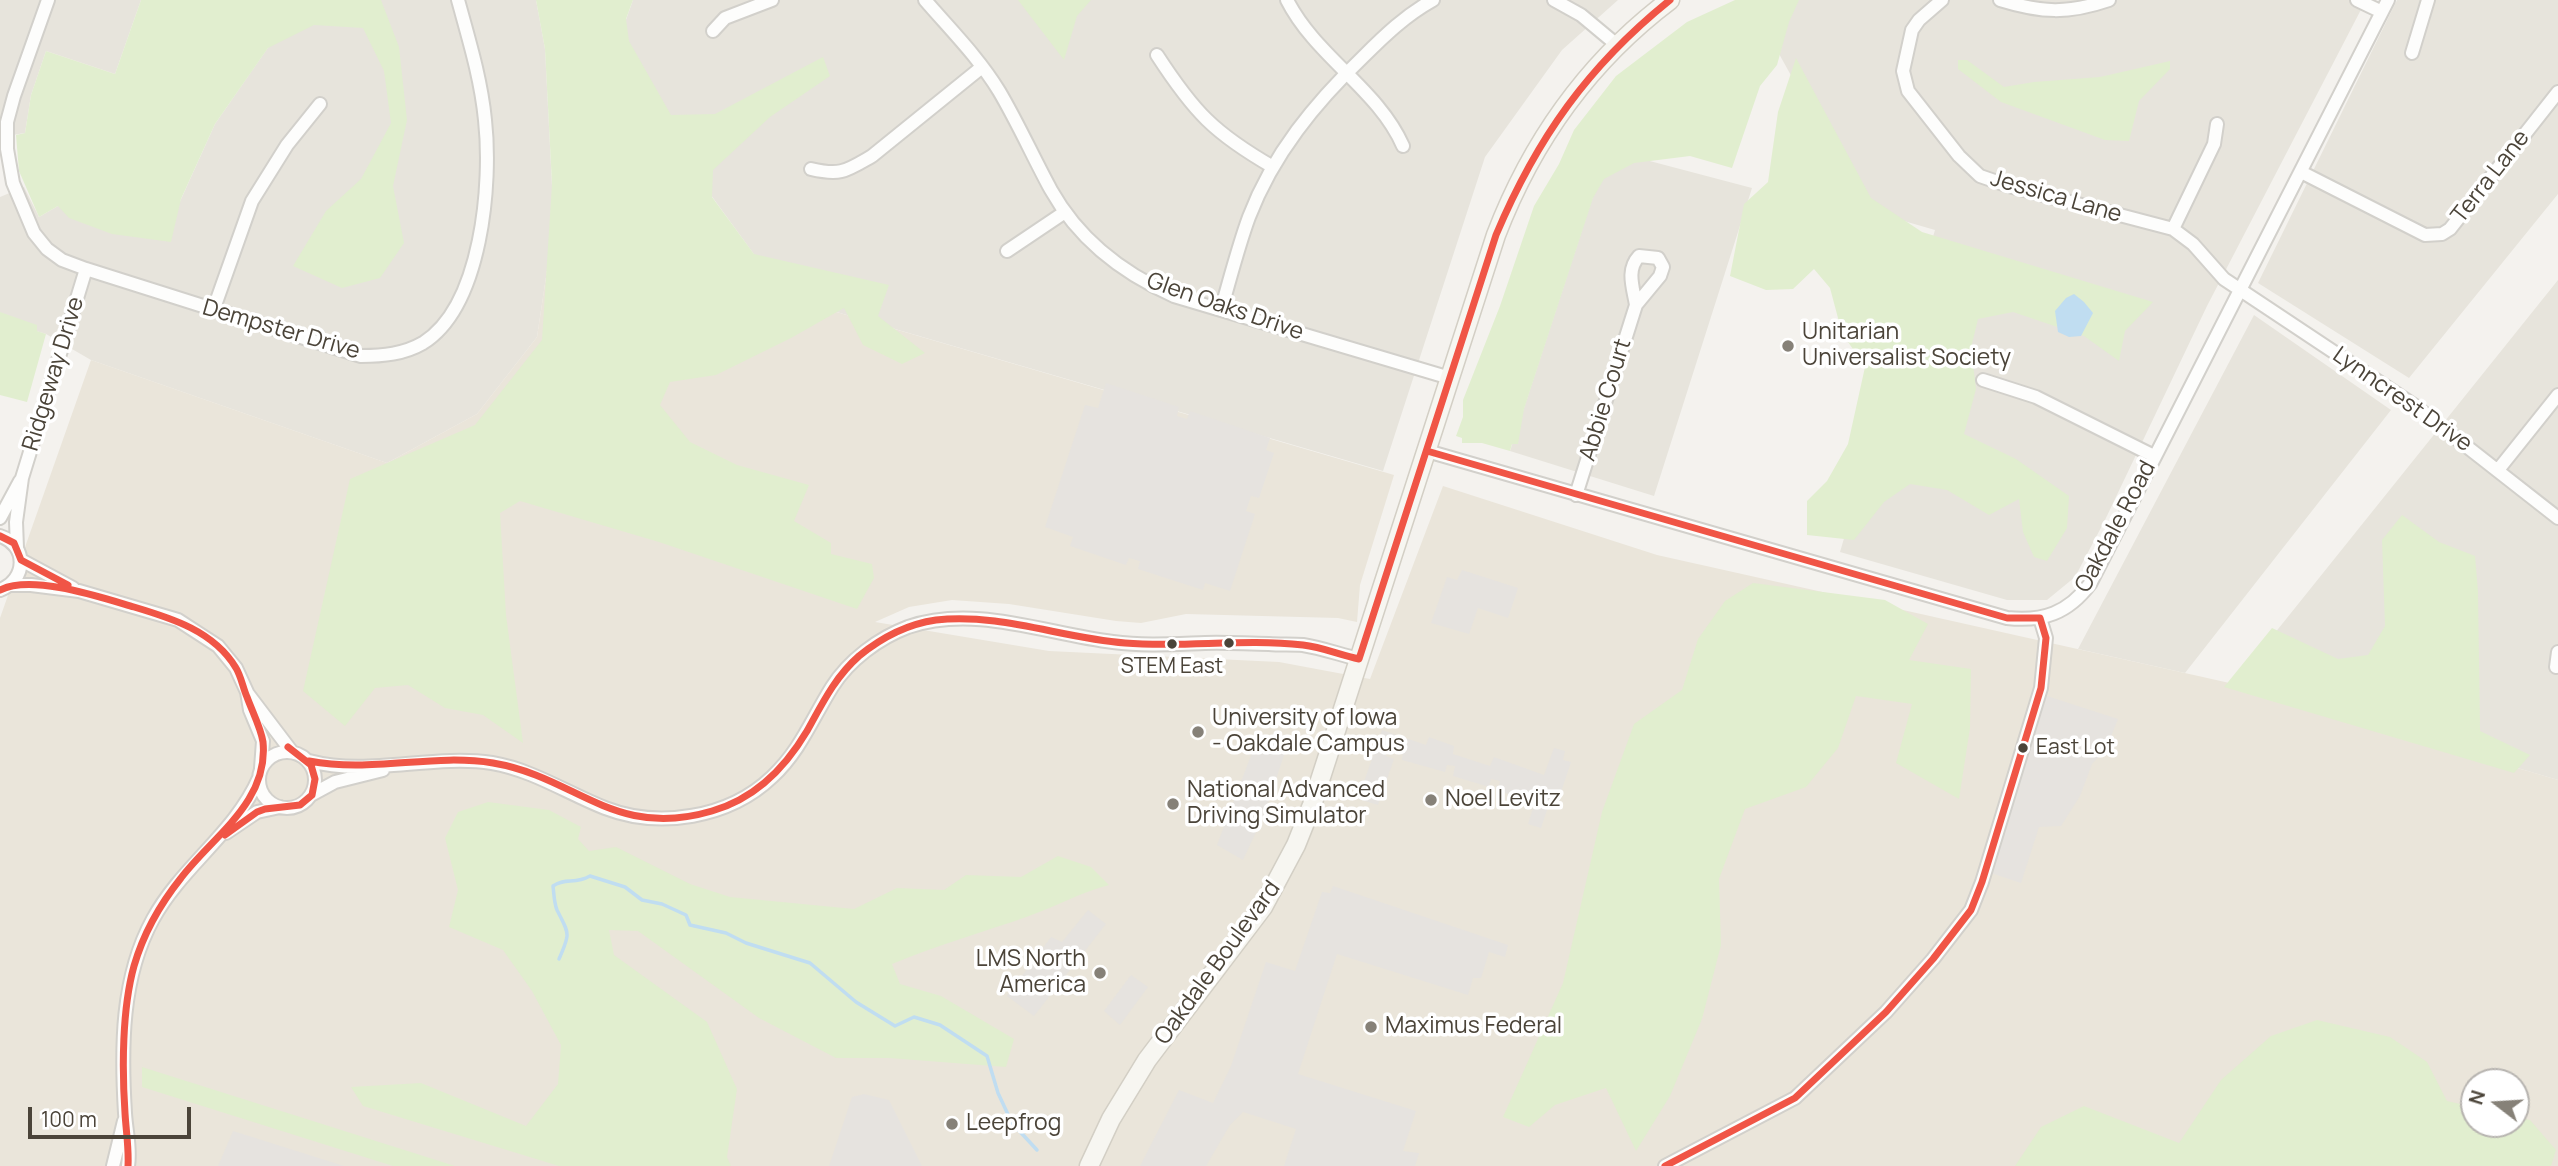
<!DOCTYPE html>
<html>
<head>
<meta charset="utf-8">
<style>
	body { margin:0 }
	#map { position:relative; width:2558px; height:1166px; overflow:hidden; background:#f4f2ee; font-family:Manrope,sans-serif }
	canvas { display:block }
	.north { position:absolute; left:2460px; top:1068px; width:70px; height:70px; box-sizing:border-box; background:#fff; border:2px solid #b7b4b0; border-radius:50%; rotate:287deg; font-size:19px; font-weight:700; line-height:28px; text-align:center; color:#4b4439 }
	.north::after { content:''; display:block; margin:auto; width:24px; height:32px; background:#868178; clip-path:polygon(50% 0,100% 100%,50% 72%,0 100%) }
	.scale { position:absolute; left:28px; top:1107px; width:163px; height:32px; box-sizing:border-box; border:4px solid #4b4439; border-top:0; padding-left:9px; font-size:21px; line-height:24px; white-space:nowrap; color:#4b4439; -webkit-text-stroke:5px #fff; paint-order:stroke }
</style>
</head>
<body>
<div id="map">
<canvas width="2558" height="1166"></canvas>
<div class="north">N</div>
<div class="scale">100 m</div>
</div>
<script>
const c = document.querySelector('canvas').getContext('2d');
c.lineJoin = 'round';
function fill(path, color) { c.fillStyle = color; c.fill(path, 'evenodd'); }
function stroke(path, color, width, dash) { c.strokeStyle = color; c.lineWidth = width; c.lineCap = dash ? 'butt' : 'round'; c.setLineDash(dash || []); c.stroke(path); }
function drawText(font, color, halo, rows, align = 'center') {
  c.font = font + ' Manrope,sans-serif'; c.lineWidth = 7; c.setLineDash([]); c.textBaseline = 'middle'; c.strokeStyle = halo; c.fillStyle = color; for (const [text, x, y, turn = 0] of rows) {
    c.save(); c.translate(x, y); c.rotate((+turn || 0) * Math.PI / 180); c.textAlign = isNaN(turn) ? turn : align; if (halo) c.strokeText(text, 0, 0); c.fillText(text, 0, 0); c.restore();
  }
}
fill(new Path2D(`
	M 0,0 L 141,0 L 115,74 L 46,51 L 31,95 L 25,133 L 0,137 Z
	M 324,0 L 536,0 L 545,49 L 554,224 L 537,337 L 477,414 L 387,463 L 91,360 L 46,334 L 0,320 L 0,197 L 24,187 L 39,217 L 101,181 L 178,206 L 215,124 L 283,26 Z
	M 633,0 L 1618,0 L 1562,50 L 1485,157 L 1383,471 L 785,297 L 612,59 Z
	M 1749,0 L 2366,0 L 2207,306 L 2105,520 L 2075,577 L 2047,600 L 2007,600 L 1840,552 L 1935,230 L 1866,210 Z
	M 2397,0 L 2558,0 L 2558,194 L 2409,378 L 2258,283 Z
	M 1608,150 L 1752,188 L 1654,496 L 1510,451 Z
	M 2558,280 L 2558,780 L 2234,684 Z
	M 2254,315 L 2391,410 L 2185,673 L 2078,649 Z`), '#e7e4dc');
fill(new Path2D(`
	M 554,224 L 785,297 L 1394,475 L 1360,585 L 1357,622 L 1338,618 L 1186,614 L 1141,623 L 1116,621 L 1009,604 L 952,600 L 909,607 L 875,622 L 1049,651 L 1279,662 L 1370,679 L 1443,486 L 1657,555 L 2234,684 L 2558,780 L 2558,1166 L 0,1166 L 0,618 L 91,360 L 387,463 L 477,414 L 537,337 ZM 2474,1082 L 2516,1082 L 2516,1124 L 2474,1124 Z`), '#eae5da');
fill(new Path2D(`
	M 141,0 L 381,0 L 399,47 L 407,120 L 393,186 L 404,243 L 380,278 L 342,288 L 293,266 L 326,211 L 361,179 L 391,123 L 384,71 L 363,28 L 314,25 L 268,48 L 215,124 L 181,199 L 171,242 L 112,234 L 69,218 L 58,206 L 39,217 L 19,171 L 16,135 L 25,133 L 31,95 L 46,51 L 115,74 Z
	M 536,0 L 633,0 L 626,19 L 629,41 L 671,115 L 715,114 L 823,57 L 830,76 L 770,117 L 713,170 L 712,197 L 754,254 L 889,285 L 878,316 L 925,353 L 902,364 L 863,345 L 844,308 L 791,338 L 716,375 L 670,382 L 660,405 L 690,442 L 737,465 L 809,485 L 794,521 L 831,543 L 831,554 L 872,564 L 874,578 L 857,609 L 659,542 L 520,501 L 500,513 L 506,615 L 523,743 L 483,715 L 445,708 L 408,685 L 375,688 L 345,726 L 303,691 L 350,479 L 475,425 L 542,340 L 552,184 L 545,49 Z
	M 1018,0 L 1091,0 L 1077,16 L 1064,60 Z
	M 1735,0 L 1799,0 L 1789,22 L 1777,65 L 1760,86 L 1732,168 L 1690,156 L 1634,163 L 1604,179 L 1593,198 L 1524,409 L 1518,444 L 1512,444 L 1510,451 L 1482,443 L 1462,443 L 1462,438 L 1456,436 L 1463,417 L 1463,400 L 1500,306 L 1534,206 L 1559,164 L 1574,130 L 1616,76 L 1687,22 Z
	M 1796,58 L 1871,198 L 1922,232 L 2153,302 L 2125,331 L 2119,361 L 2084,336 L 2013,312 L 1978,319 L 1971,348 L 1976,389 L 1964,434 L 2016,459 L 2069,496 L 2067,528 L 2047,561 L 2034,557 L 2023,532 L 2019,499 L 1989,515 L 1947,490 L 1910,484 L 1884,502 L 1854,540 L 1807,535 L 1807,501 L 1827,481 L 1848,444 L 1865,367 L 1842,333 L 1830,288 L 1814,269 L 1793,289 L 1766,290 L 1730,276 L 1744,204 L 1768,182 L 1778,112 Z
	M 1958,60 L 1967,60 L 2004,87 L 2034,82 L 2100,77 L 2170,61 L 2170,69 L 2139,101 L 2129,141 L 2105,140 L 2001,102 L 1958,69 Z
	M 0,312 L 37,325 L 37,331 L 46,334 L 27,402 L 0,395 Z
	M 2402,515 L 2439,542 L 2475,556 L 2478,591 L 2480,731 L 2530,755 L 2514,773 L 2224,687 L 2272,628 L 2338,659 L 2368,655 L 2385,626 L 2382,540 Z
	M 1753,583 L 1885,600 L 1928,624 L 1909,660 L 1971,669 L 1970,728 L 1959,799 L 1896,763 L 1912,704 L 1856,696 L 1838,748 L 1806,787 L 1745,809 L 1719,879 L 1721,945 L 1702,1019 L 1670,1096 L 1636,1151 L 1606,1088 L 1555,1105 L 1529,1127 L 1503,1117 L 1563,983 L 1602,812 L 1634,724 L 1682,690 L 1698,639 L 1725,601 Z
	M 488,802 L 549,810 L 581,827 L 578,839 L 589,851 L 616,847 L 690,884 L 730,897 L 854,909 L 897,888 L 944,890 L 966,875 L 1021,877 L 1058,856 L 1091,867 L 1109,885 C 1081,892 1057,906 1029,916 C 984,932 937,945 892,964 L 900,984 L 941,996 L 1014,1039 L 1006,1067 L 889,1058 L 836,1058 L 759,1018 L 638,931 L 609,930 L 614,955 L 707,1022 L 737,1089 L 727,1157 L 731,1166 L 559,1166 L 363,1106 L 351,1087 L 421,1083 L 526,1126 L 558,1084 L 561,1045 L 532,991 L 503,950 L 449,927 L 458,890 L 445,838 L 458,812 Z
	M 2317,1020 L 2390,1037 L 2427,1062 L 2447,1101 L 2474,1107 L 2474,1124 L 2516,1124 L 2516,1117 L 2530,1120 L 2556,1150 L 2551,1166 L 2015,1166 L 2041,1127 L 2084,1106 L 2179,1143 L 2221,1080 L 2271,1036 Z
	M 142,1067 L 455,1166 L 393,1166 L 142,1087 Z`), '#e1eecf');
fill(new Path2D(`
	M 1106,383 L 1179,407 L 1177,416 L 1187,419 L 1190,411 L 1270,438 L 1266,450 L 1274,453 L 1259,498 L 1251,496 L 1246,511 L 1255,514 L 1230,591 L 1205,583 L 1203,590 L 1138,569 L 1140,561 L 1129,558 L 1126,565 L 1070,546 L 1073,537 L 1045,527 L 1085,405 L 1098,408 Z
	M 1462,570 L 1518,588 L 1508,618 L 1478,608 L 1469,634 L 1431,623 L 1447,577 L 1457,580 Z
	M 2044,695 L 2118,719 L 2106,749 L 2092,764 L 2080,796 L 2061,826 L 2039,827 L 2021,883 L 1991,873 Z
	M 1382,730 L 1426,745 L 1429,737 L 1454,746 L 1453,754 L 1490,766 L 1494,757 L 1544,775 L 1554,748 L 1565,751 L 1563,760 L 1571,762 L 1556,807 L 1549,804 L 1541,828 L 1528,824 L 1536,799 L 1533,793 L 1529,792 L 1524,800 L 1498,790 L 1500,781 L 1491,779 L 1489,787 L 1453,776 L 1455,766 L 1447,765 L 1445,772 L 1402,760 L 1403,750 L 1392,747 L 1386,754 L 1386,756 L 1394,759 L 1378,805 L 1358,799 Z
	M 1258,737 L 1287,746 L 1264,815 L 1243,860 L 1217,845 Z
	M 1333,886 L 1508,945 L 1505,957 L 1489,952 L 1481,978 L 1473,978 L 1468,995 L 1337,954 L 1298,1074 L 1416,1111 L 1403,1151 L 1419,1153 L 1415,1166 L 1284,1166 L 1296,1129 L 1243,1112 L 1230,1125 L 1206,1166 L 1140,1166 L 1179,1090 L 1213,1103 L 1231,1066 L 1266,962 L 1295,971 L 1322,892 L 1330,893 Z
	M 1088,910 L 1106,924 L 1034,1016 L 1007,996 L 1051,937 L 1062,942 Z
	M 1131,975 L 1148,987 L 1120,1025 L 1104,1011 Z
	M 864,1094 L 889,1100 L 922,1166 L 829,1166 L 852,1097 Z
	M 233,1131 L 344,1166 L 218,1166 Z`), '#e6e3df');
fill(new Path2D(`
	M 2074,294 L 2084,302 L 2093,313 L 2081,336 L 2069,337 L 2058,332 L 2055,311 L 2066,298 Z`), '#c0ddf1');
stroke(new Path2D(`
	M 559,959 C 571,932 569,934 557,910 C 554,903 554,894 553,886 C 566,877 574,885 590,876 L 625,887 L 642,900 L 662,904 L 686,915 L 690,925 L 726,933 L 746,943 L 810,963 L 856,1002 L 895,1026 L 914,1017 L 940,1025 L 987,1056 L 998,1093 L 1012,1123 L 1037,1150`), '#c0ddf1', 3.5);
const minor = new Path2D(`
	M 48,0 L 14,96 L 7,122 L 7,149 L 13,183 L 34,233 L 47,249 L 62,260 L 86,269 L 361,356 C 383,356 404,354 423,343 C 482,306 492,183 485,120 C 481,79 469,40 458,0
	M 925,0 C 950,29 979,58 999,91 C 1018,123 1033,157 1051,190 C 1079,240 1122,273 1174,296 L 1450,378
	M 1287,0 C 1316,57 1378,89 1403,146
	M 1554,0 L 1581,15 L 1617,45
	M 1942,0 L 1919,20 L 1912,30 L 1903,71 L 1908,91 L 1959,156 L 1980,176 L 2009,186 L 2173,229 L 2193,244 L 2224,279 L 2415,406 L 2558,518
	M 2000,0 C 2042,13 2068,14 2109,0
	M 2357,0 L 2382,12
	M 713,31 L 725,18 L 772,0
	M 2412,53 L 2428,0
	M 1157,55 C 1194,112 1214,133 1273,167
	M 811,169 C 841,176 846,171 872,156 L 982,67
	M 2301,172 L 2425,235 L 2442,234 L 2450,229 L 2558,92
	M 2173,229 L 2214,144 L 2217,124
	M 1007,251 L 1065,212
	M 1221,310 C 1230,279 1238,247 1249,217 C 1273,154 1315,103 1363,57 C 1385,35 1406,15 1433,0
	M 213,311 L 252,201 L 287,145 L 320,104
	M 1983,380 L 2036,397 L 2154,456
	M 1427,451 L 2007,618 C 2043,622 2068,613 2090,584 L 2388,0
	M 2498,470 L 2558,395
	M 1576,495 L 1636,305 L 1660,276 L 1663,267 L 1658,258 L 1639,256 C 1626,270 1633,287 1636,305
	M 0,518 L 20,481
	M 0,536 C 28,545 27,580 0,590
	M 17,548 L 16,522 L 22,478 L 86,269
	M 21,560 L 73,588
	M 10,585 L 31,585 L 79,591 L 178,620 L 218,646 L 236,668 L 247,692 L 250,710 L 263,741 L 261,768
	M 2556,667 L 2558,652
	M 248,694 L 292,752
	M259 780a28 28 0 1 1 56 0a28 28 0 1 1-56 0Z
	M 309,761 C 369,777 431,754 492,763 C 533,770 567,793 605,808 C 659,829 729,818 772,777 C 800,751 812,719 832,687 C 849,660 879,638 908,627 C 975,604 1046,634 1113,642 C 1144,646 1174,644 1205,643 C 1226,642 1248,644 1269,644 C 1280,645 1292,644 1303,645 C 1322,648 1341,655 1359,659
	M 311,795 L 335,782 L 383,770
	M 226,833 L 257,812 L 280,807
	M 113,1166 L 124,1121
	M 128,1166 C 131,1148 126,1131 125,1113 C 121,1048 121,977 153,919 C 182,866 235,833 259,778
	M 1665,1166 L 1795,1098 L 1886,1012 L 1933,959 L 1971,910 L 1982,882 L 2041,688 L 2046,638 L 2040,618`);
const secondary = new Path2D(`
	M 1089,1166 L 1111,1119 L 1147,1060 L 1263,907 L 1296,845 L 1312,805 L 1496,235 C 1532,141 1589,61 1670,0`);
stroke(minor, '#d2d0cb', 16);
stroke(secondary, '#d3cfc5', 21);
stroke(minor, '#fdfdfc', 12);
stroke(secondary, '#f7f6f1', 18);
stroke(new Path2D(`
	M 1427,451 L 2007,618 L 2040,618 L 2046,638 L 2041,688 L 1982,882 L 1971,910 L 1933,959 L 1886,1012 L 1795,1098 L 1665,1166
	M 0,536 L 14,543 L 21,560 L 68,585
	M 0,590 C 32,574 100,597 134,607 C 171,618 214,631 236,668 C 241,676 243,688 247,697 C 252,711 261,728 263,742 C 269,802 213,836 181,878 C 161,903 143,935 134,966 C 122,1009 122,1069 125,1113 C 126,1131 129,1148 128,1166
	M 309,761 C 373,773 432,753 493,763 C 577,777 614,840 712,811 C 754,799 785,768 807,731 C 822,704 835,677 859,656 C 881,638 908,624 936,620 C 1001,613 1061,638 1125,643 C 1184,648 1244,638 1303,645 C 1322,647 1340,655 1359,659 L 1496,235 C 1537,138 1588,66 1670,0
	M 225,835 L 257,812 L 265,809 L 300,805 L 312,795 L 315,779 L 311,765 L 288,747`), '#f05546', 7);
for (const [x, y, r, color] of [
	[1788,346,7,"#868178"],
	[1229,643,6,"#4b4439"],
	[1172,644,6,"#4b4439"],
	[1198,732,7,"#868178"],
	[2023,748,6,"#4b4439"],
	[1431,800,7,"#868178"],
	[1173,804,7,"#868178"],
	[1100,973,7,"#868178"],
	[1371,1027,7,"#868178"],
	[952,1124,7,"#868178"]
]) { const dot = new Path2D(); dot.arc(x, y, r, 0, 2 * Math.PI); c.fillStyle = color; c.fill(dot); stroke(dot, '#fff', 2.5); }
drawText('21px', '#4b4439', '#fff', [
	["STEM East",1172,667],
	["East Lot",2036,748,"left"]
]);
drawText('23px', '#4b4439', '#fff', [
	["Terra Lane",2491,177,-52],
	["Jessica Lane",2056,197,16],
	["Glen Oaks Drive",1225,307,19],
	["Dempster Drive",281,330,16],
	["Ridgeway Drive",54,374,-73],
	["Abbie Court",1606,400,-73],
	["Lynncrest Drive",2402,400,35],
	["Oakdale Road",2116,527,-62],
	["Oakdale Boulevard",1218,963,-54]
]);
drawText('23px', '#4b4439', '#fff', [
	["Unitarian",1802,333],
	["Universalist Society",1802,359],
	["University of Iowa",1212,719],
	["- Oakdale Campus",1212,745],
	["National Advanced",1187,791],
	["Driving Simulator",1187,817],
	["Noel Levitz",1445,800],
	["LMS North",1086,960,"right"],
	["America",1086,986,"right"],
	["Maximus Federal",1385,1027],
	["Leepfrog",966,1124]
], 'left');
</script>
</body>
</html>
